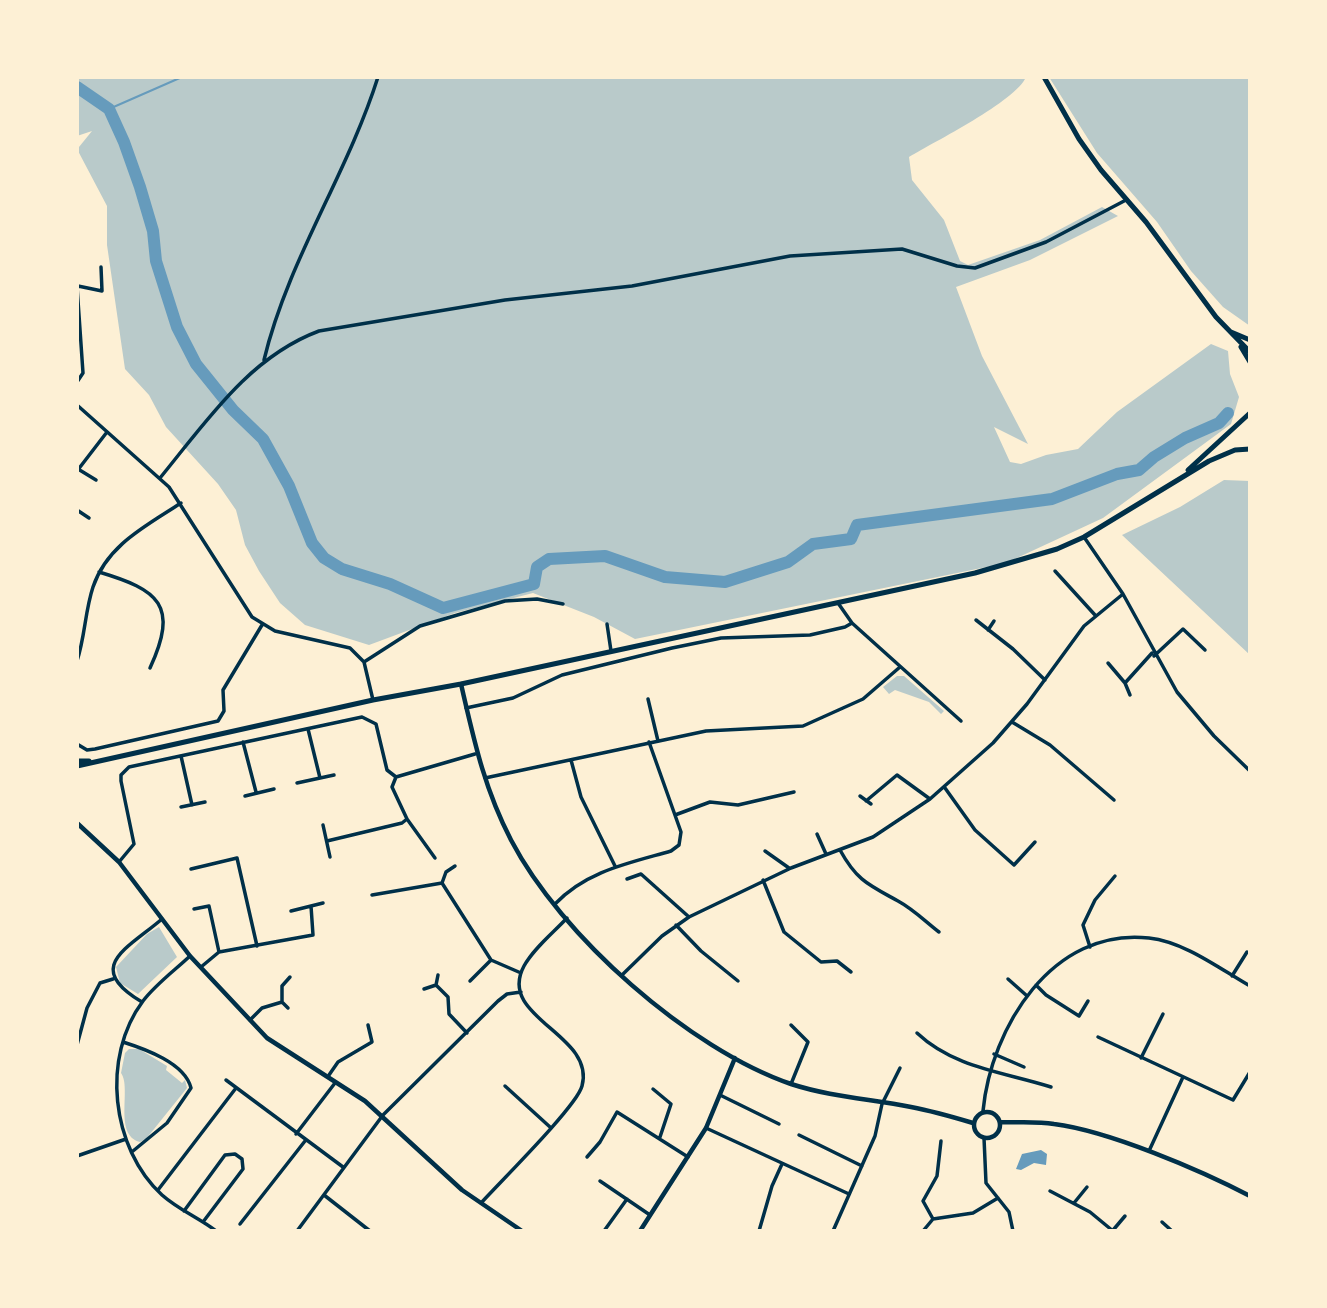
<!DOCTYPE html>
<html>
<head>
<meta charset="utf-8">
<style>
	body { margin:0 }
	#map { position:relative; width:1327px; height:1308px; overflow:hidden; background:#fdf0d5; font-family:"Archivo Narrow",sans-serif }
	canvas { display:block }
	.frame { position:absolute; inset:0; border:79px solid #fdf0d5; pointer-events:none }
</style>
</head>
<body>
<div id="map">
<canvas width="1327" height="1308"></canvas>
<div class="frame"></div>
</div>
<script>
const c = document.querySelector('canvas').getContext('2d');
c.lineJoin = 'round';
function fill(path, color) { c.fillStyle = color; c.fill(path, 'evenodd'); }
function stroke(path, color, width, dash) { c.strokeStyle = color; c.lineWidth = width; c.lineCap = dash ? 'butt' : 'round'; c.setLineDash(dash || []); c.stroke(path); }
fill(new Path2D(`
	M 77,77 L 1026,77 C 1016,101 934,142 909,157 L 912,180 L 944,220 L 960,261 L 968,265 L 1040,240 L 1102,207 L 1118,216 L 1030,260 L 956,287 L 982,356 L 1028,444 L 994,427 L 1010,462 L 1021,464 L 1046,455 L 1078,449 L 1117,412 L 1211,344 L 1228,351 L 1230,374 L 1239,397 L 1231,424 L 1103,518 L 1006,563 L 635,639 L 594,617 L 533,593 L 455,613 L 369,645 L 305,625 L 280,603 L 259,571 L 245,545 L 236,510 L 218,484 L 166,427 L 149,395 L 125,369 L 107,245 L 107,206 L 77,149 L 77,144 L 79,147 L 92,131 L 77,136 Z
	M 1049,77 L 1250,77 L 1250,326 L 1223,307 L 1191,271 L 1157,222 L 1097,153 Z
	M 1224,480 L 1250,481 L 1250,655 L 1122,535 L 1180,507 Z
	M 897,676 L 904,676 L 944,711 L 941,714 L 929,702 L 895,690 L 889,694 L 883,687 Z
	M 159,927 L 177,957 L 138,994 L 120,983 L 116,967 L 147,934 Z
	M 129,1049 L 139,1049 L 167,1066 L 166,1070 L 182,1083 L 185,1080 L 187,1088 L 146,1139 L 140,1142 C 113,1135 132,1088 121,1073 L 125,1053 Z`), '#b9caca');
fill(new Path2D(`
	M 1041,1150 L 1047,1154 L 1046,1165 L 1034,1163 L 1021,1170 L 1016,1169 L 1022,1154 Z`), '#669bbc');
stroke(new Path2D(`
	M 109,109 L 182,77`), '#669bbc', 2);
stroke(new Path2D(`
	M 77,87 L 109,109 L 124,142 L 140,187 L 153,231 L 156,261 L 177,327 L 196,364 L 233,410 L 263,439 L 289,486 L 312,543 L 324,558 L 342,569 L 390,584 L 443,608 L 534,584 L 537,567 L 549,559 L 605,556 L 665,577 L 725,582 L 788,562 L 813,544 L 851,539 L 857,525 L 1052,499 L 1117,474 L 1139,470 L 1154,457 L 1185,438 L 1219,423 L 1228,413`), '#669bbc', 12);
stroke(new Path2D(`
	M 77,286 L 83,373 L 77,382
	M 78,286 L 102,291 L 101,267
	M 264,360 C 288,260 347,175 378,77
	M 77,405 L 169,487 L 252,617 L 275,631 L 350,648 L 364,662 L 373,700
	M 78,469 L 96,480
	M 77,471 L 107,432
	M 160,478 C 206,422 249,357 319,331 L 505,300 L 632,286 L 790,256 L 902,249 L 957,266 L 975,268 L 1046,242 L 1126,200
	M 77,510 L 89,518
	M 1084,537 L 1123,594 L 1177,692 L 1214,736 L 1250,771
	M 1055,571 L 1095,615
	M 99,572 C 159,590 179,605 150,668
	M 838,603 L 852,623 L 961,721
	M 976,620 L 1013,649 L 1045,680
	M 607,624 L 611,651
	M 988,630 L 994,621
	M 1154,656 L 1183,629 L 1205,650
	M 77,661 C 85,637 85,611 93,587 C 107,545 146,526 181,503
	M 364,662 L 420,626 L 505,601 L 537,599 L 563,604
	M 1108,663 L 1125,683 L 1130,695
	M 1125,683 L 1152,653
	M 648,699 L 658,741
	M 466,708 L 513,698 L 562,675 L 672,648 L 721,638 L 810,635 L 845,627 L 852,623
	M 1012,722 L 1050,745 L 1114,800
	M 308,729 L 320,778
	M 243,742 L 256,792
	M 77,744 L 87,750 L 95,749 L 218,721 L 224,711 L 223,690 L 262,625
	M 181,756 L 192,805
	M 571,760 L 581,797 L 615,866
	M 396,777 L 392,787 L 407,819 L 435,858
	M 485,778 L 706,731 L 803,726 L 863,699 L 900,667
	M 297,783 L 334,775
	M 945,788 L 975,830 L 1014,865 L 1035,842
	M 245,796 L 274,789
	M 860,796 L 871,804
	M 866,801 L 897,775 L 930,799
	M 181,807 L 205,802
	M 675,815 L 710,802 L 738,805 L 794,792
	M 323,825 L 330,857
	M 817,834 L 826,854
	M 327,841 L 402,823 L 407,819
	M 840,850 C 857,881 869,885 898,901 C 913,909 926,922 939,932
	M 765,851 L 789,868
	M 119,862 L 134,844 L 121,781 L 121,775 L 129,767 L 362,717 L 376,724 L 387,770 L 396,777 L 475,754
	M 455,866 L 446,872 L 442,883 L 491,960 L 521,973
	M 191,869 L 237,858 L 257,946
	M 627,879 L 641,874 L 689,917
	M 763,880 L 784,932 L 821,962 L 837,961 L 851,972
	M 372,895 L 442,883
	M 555,904 C 586,871 629,863 671,851 L 679,845 L 681,832 L 649,742
	M 194,909 L 209,906 L 219,952
	M 291,911 L 323,903
	M 676,925 L 701,951 L 738,981
	M 1090,947 L 1083,925 L 1095,900 L 1115,876
	M 190,956 C 174,971 156,984 143,1001 C 101,1057 111,1148 162,1195 C 179,1210 199,1218 216,1231
	M 201,967 L 219,952 L 313,935 L 311,906
	M 438,975 L 436,985 L 448,997 L 449,1014 L 467,1033
	M 622,975 L 662,936 L 689,917 L 791,868 L 873,837 L 930,799 L 993,743 L 1027,704 L 1084,626 L 1123,594
	M 1232,976 L 1247,952
	M 1008,979 L 1026,995
	M 470,981 L 491,960
	M 1036,985 L 1046,995 L 1079,1016 L 1088,1001
	M 424,989 L 436,985
	M 142,1002 C 83,967 127,949 162,919
	M 288,1008 L 282,1002 L 282,986 L 290,977
	M 250,1020 L 262,1008 L 282,1002
	M 791,1025 L 808,1042 L 791,1084
	M 917,1033 C 954,1068 1004,1072 1051,1087
	M 1098,1037 L 1233,1100 L 1250,1072
	M 123,1042 C 145,1049 185,1063 191,1088 L 167,1123 L 133,1151
	M 77,1045 L 87,1008 L 100,983 L 113,979
	M 994,1054 L 1024,1067
	M 1141,1058 L 1163,1014
	M 329,1075 L 338,1062 L 372,1042 L 368,1025
	M 226,1080 L 343,1167
	M 505,1086 L 550,1127
	M 653,1089 L 671,1104 L 660,1137
	M 720,1095 L 779,1124
	M 983,1111 C 991,1028 1052,927 1149,938 C 1185,942 1220,969 1250,986
	M 706,1128 L 849,1194
	M 296,1134 L 335,1083
	M 799,1135 L 862,1166
	M 984,1138 L 986,1183 L 1009,1212 L 1013,1231
	M 941,1141 L 937,1176 L 923,1201 L 933,1219 L 973,1213 L 998,1198
	M 1149,1151 L 1183,1077
	M 77,1156 L 126,1139
	M 587,1157 L 600,1142 L 617,1112 L 688,1157
	M 600,1181 L 650,1215
	M 158,1190 L 236,1088
	M 1050,1191 L 1090,1212 L 1113,1231
	M 324,1195 L 370,1231
	M 481,1203 C 499,1183 577,1106 582,1086 C 596,1034 496,1018 524,966 C 534,948 553,933 567,918
	M 1074,1203 L 1087,1187
	M 184,1211 L 225,1155 L 235,1154 L 242,1159 L 243,1169 L 203,1222
	M 1162,1222 L 1172,1231
	M 240,1224 L 305,1141
	M 1114,1229 L 1125,1216
	M 297,1231 L 383,1115 L 498,1001 L 507,994 L 521,992
	M 604,1231 L 627,1199
	M 759,1231 L 772,1186 L 782,1164
	M 833,1231 L 875,1136 L 882,1104 L 900,1068
	M 923,1231 L 933,1219`), '#003049', 3.5);
stroke(new Path2D(`
	M 461,684 C 474,740 484,788 511,840 C 561,936 689,1049 791,1084 C 831,1097 871,1099 911,1107 C 932,1111 953,1117 973,1123
	M 77,823 L 119,862 L 190,956 L 267,1038 L 365,1101 L 462,1190 L 522,1231
	M974 1125a13 13 0 1 1 26 0a13 13 0 1 1-26 0Z
	M 1000,1122 C 1018,1123 1036,1121 1054,1124 C 1109,1131 1200,1170 1250,1196
	M 640,1231 L 706,1128 L 735,1058`), '#003049', 4.5);
stroke(new Path2D(`
	M 1044,77 L 1079,139 L 1101,170 L 1146,222 L 1216,317 L 1250,352
	M 1231,332 L 1250,340
	M 1241,347 L 1250,362
	M 1188,470 L 1250,413
	M 77,761 L 89,761
	M 77,766 L 373,700 L 461,684 L 975,573 L 1057,549 L 1084,537 L 1209,461 L 1235,450 L 1250,449`), '#003049', 5);
</script>
</body>
</html>
